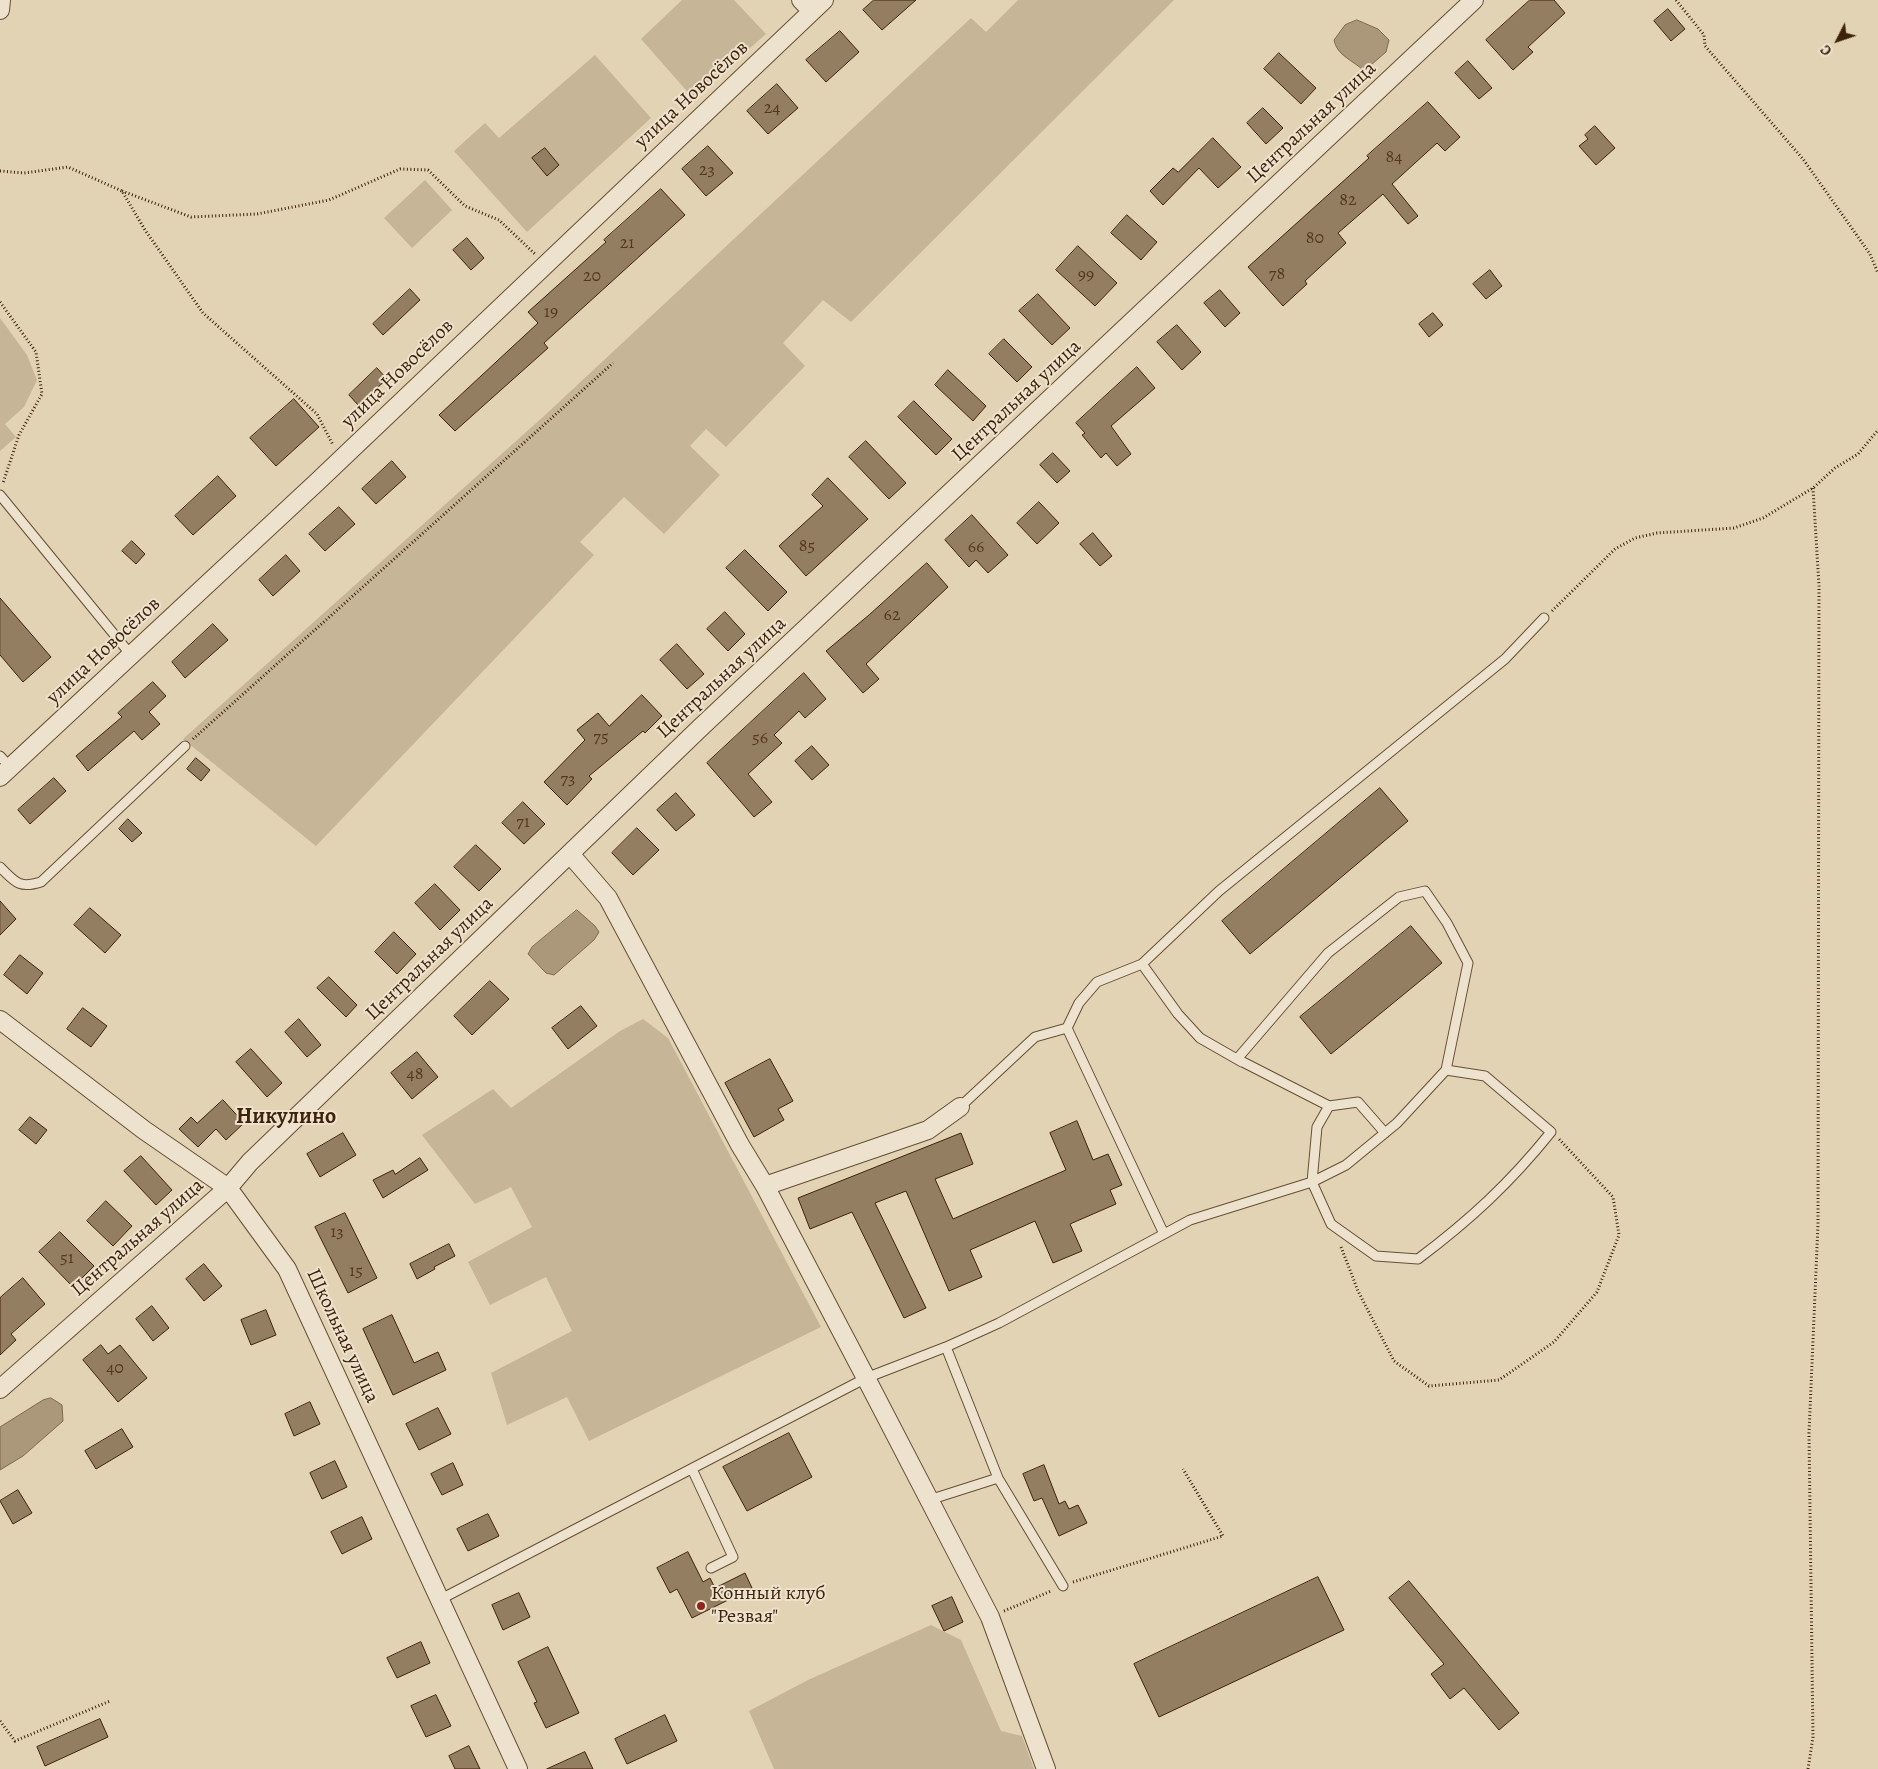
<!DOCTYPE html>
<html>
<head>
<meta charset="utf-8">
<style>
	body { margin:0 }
	#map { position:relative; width:1878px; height:1769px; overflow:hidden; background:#e2d3b4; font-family:Alegreya,serif }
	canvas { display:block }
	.north { position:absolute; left:1813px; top:15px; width:50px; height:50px; -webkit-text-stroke:4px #ece2ce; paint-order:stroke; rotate:229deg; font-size:14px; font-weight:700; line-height:20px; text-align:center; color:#3f2209 }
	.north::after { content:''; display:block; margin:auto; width:18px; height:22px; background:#3f2209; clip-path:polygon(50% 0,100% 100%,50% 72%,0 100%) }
</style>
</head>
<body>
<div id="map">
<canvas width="1878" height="1769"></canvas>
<div class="north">С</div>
</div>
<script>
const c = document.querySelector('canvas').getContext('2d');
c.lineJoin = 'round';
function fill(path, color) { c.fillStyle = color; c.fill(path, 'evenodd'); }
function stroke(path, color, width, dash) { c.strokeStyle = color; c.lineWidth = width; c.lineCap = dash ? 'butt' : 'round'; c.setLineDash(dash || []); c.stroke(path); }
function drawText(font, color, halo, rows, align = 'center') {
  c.font = font + ' Alegreya,serif'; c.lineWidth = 4; c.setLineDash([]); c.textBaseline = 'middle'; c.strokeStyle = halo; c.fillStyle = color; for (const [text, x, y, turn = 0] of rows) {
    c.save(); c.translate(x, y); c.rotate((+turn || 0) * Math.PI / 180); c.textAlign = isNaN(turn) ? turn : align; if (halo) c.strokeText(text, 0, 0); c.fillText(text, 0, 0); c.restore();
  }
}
fill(new Path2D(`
	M 682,0 L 734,0 L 766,34 L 693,98 L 641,39 Z
	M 1018,0 L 1174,0 L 851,322 L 823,300 L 783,343 L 805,366 L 726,447 L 706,429 L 690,446 L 720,475 L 664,534 L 624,497 L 580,542 L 594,555 L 316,846 L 183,739 L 544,416 L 971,18 L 986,32 Z
	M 595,55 L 651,118 L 527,232 L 454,151 L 485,123 L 499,138 Z
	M 425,180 L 452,210 L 412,248 L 384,218 Z
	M 0,318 L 27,355 L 37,380 L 24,407 L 5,424 L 16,437 L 0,451 Z
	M 643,1019 L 668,1038 L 821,1327 L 589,1441 L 567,1397 L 507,1425 L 491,1373 L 572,1331 L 546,1277 L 490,1305 L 468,1262 L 532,1227 L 511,1187 L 475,1204 L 422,1135 L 493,1089 L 511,1108 L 620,1031 Z
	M 931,1625 L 961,1640 L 1001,1731 L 1022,1736 L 1034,1769 L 774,1769 L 749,1711 L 808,1680 Z`), '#c6b597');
const water = new Path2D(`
	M 1357,20 L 1378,29 L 1389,40 L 1386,52 L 1364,71 C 1353,60 1337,56 1334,40 L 1345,25 Z
	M 577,910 L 595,926 L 599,932 L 594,940 L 554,975 L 546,973 L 528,954 L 532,947 Z
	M 51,1398 L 62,1405 L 63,1421 L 23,1456 L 0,1470 L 0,1427 L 43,1400 Z`);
fill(water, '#ab977a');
stroke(water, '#80684d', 1);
const building = new Path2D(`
	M 874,0 L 916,0 L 882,30 L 863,10 Z
	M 1530,0 L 1554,0 L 1565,13 L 1528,47 L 1533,52 L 1513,70 L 1486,40 Z
	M 1668,9 L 1685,29 L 1671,41 L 1654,21 Z
	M 840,31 L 859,52 L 826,82 L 806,60 Z
	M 1279,53 L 1316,88 L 1301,104 L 1264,69 Z
	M 1468,61 L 1492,88 L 1479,99 L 1455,73 Z
	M 777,84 L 798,108 L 768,134 L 747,111 Z
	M 1428,102 L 1460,137 L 1445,151 L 1437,143 L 1392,184 L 1418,216 L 1408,224 L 1383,194 L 1338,233 L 1346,243 L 1305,281 L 1307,284 L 1283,306 L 1248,267 L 1369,158 L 1367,156 Z
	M 1263,108 L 1283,128 L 1266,144 L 1247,123 Z
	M 1595,126 L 1615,148 L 1596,165 L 1579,146 L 1588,139 L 1585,135 Z
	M 1213,138 L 1241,167 L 1218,188 L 1199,168 L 1163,205 L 1150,191 L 1173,168 L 1178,172 Z
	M 708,146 L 733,173 L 706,196 L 682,169 Z
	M 545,148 L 559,165 L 547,176 L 532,158 Z
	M 661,189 L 685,215 L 544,343 L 548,348 L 455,431 L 439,415 L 538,323 L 528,312 L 606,242 L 604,240 Z
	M 1127,215 L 1157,242 L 1141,260 L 1111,233 Z
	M 467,238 L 484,258 L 471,270 L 453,250 Z
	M 1078,246 L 1117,283 L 1095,306 L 1056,270 Z
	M 1490,270 L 1502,286 L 1486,299 L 1473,284 Z
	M 410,289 L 420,300 L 383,335 L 373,324 Z
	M 1220,290 L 1240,313 L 1225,327 L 1204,303 Z
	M 1038,294 L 1070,328 L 1052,345 L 1019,311 Z
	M 1433,313 L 1443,325 L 1429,337 L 1419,324 Z
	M 1177,325 L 1201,352 L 1182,370 L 1157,342 Z
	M 1004,339 L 1032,367 L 1017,382 L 989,354 Z
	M 1137,367 L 1155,388 L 1111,426 L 1131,454 L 1117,466 L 1106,453 L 1101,458 L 1082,435 L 1085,433 L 1076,423 Z
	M 377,368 L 387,379 L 358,405 L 349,395 Z
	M 948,370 L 986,406 L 973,421 L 935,385 Z
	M 294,399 L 319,427 L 276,466 L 250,438 Z
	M 914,401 L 952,439 L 936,455 L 898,417 Z
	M 866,441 L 906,483 L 889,499 L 849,457 Z
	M 1053,453 L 1070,471 L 1057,483 L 1040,465 Z
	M 392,461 L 406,477 L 376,504 L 362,489 Z
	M 218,476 L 236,496 L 193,535 L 175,516 Z
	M 828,478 L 868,519 L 806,576 L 779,546 L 823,506 L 812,495 Z
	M 1039,502 L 1059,523 L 1037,544 L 1017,523 Z
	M 339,507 L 355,524 L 325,551 L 309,534 Z
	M 972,515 L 1008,555 L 988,573 L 976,560 L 969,567 L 945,540 Z
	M 1093,533 L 1112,556 L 1100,566 L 1080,544 Z
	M 132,541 L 145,554 L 136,564 L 122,551 Z
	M 745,550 L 787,592 L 768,611 L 726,568 Z
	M 286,555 L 300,571 L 273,596 L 259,580 Z
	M 927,563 L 948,587 L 866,664 L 879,679 L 863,693 L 826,651 L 869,615 Z
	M 0,598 L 51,657 L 23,682 L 0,655 Z
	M 725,612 L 745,634 L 728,651 L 707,629 Z
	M 213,624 L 228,640 L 185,678 L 172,662 Z
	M 677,644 L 704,674 L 687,689 L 660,660 Z
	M 804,673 L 826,699 L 805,718 L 799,711 L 774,735 L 782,743 L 748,774 L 772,802 L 754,817 L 707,763 Z
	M 153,682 L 166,696 L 149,712 L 160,724 L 142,740 L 134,731 L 88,771 L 76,756 L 122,717 L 118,713 Z
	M 642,695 L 662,716 L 645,733 L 643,731 L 589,776 L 592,779 L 567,805 L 544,782 L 585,740 L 577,730 L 598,713 L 609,726 Z
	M 812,746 L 829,765 L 812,780 L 795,761 Z
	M 196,758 L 210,770 L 201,781 L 187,769 Z
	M 54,778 L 66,791 L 30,824 L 18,810 Z
	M 1380,788 L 1408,821 L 1250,954 L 1222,921 Z
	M 676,793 L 695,815 L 676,831 L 657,810 Z
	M 523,802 L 545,824 L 524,844 L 502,823 Z
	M 128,819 L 142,833 L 132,842 L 119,829 Z
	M 637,828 L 659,850 L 633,875 L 612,853 Z
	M 476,845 L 501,869 L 479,891 L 454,867 Z
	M 435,884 L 460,910 L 440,930 L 415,903 Z
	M 0,901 L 16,919 L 0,935 Z
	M 90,908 L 121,935 L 105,953 L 74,925 Z
	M 1411,926 L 1442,963 L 1331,1054 L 1300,1017 Z
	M 394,932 L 416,954 L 397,974 L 375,952 Z
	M 20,955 L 43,973 L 27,994 L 4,975 Z
	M 329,977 L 357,1005 L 346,1017 L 317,988 Z
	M 490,981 L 509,999 L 472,1035 L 454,1016 Z
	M 581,1006 L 597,1026 L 568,1049 L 552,1028 Z
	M 83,1008 L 107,1026 L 91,1047 L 67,1029 Z
	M 299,1019 L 321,1045 L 307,1057 L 285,1032 Z
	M 251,1049 L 282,1083 L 267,1097 L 236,1062 Z
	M 417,1052 L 438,1077 L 412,1099 L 391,1073 Z
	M 770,1059 L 793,1101 L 778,1109 L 784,1120 L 754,1137 L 725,1083 Z
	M 223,1100 L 244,1123 L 226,1140 L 216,1129 L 198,1147 L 179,1129 L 191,1117 L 197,1123 Z
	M 30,1117 L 47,1130 L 36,1144 L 19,1130 Z
	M 1077,1121 L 1093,1160 L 1108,1154 L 1122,1185 L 1110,1190 L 1116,1204 L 1070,1224 L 1082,1251 L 1053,1263 L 1035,1221 L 970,1250 L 982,1277 L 949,1291 L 906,1191 L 875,1203 L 926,1308 L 904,1318 L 852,1212 L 810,1229 L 798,1198 L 961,1133 L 973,1164 L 935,1179 L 953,1219 L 1066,1170 L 1050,1133 Z
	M 343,1133 L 356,1155 L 320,1177 L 307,1154 Z
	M 141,1156 L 172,1190 L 156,1205 L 124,1171 Z
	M 420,1158 L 428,1170 L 383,1198 L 373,1180 L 393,1170 L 395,1174 Z
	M 106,1201 L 132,1226 L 113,1246 L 87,1221 Z
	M 345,1213 L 377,1278 L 348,1293 L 315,1227 Z
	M 60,1232 L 94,1266 L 73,1287 L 39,1252 Z
	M 449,1244 L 455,1256 L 434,1267 L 435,1269 L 417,1279 L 410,1264 Z
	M 204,1264 L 222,1286 L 204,1301 L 186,1279 Z
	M 23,1278 L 45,1304 L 11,1334 L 16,1340 L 0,1355 L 0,1298 Z
	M 152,1306 L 169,1328 L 153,1341 L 136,1319 Z
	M 266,1310 L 276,1335 L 251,1345 L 241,1320 Z
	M 392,1315 L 414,1363 L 438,1352 L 446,1370 L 393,1395 L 363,1329 Z
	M 101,1345 L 108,1354 L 120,1345 L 147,1378 L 118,1402 L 83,1360 Z
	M 310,1402 L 320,1424 L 294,1436 L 285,1414 Z
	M 438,1408 L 451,1434 L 419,1450 L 406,1424 Z
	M 122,1429 L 133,1447 L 96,1469 L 85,1451 Z
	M 789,1433 L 812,1477 L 747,1511 L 723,1467 Z
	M 335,1461 L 347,1487 L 322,1499 L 310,1473 Z
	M 453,1463 L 463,1485 L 442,1495 L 431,1474 Z
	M 1044,1465 L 1059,1504 L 1065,1501 L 1069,1509 L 1078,1505 L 1087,1523 L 1059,1536 L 1042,1498 L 1034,1501 L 1023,1474 Z
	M 18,1490 L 32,1513 L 13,1524 L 0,1501 Z
	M 488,1514 L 499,1536 L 468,1551 L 457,1529 Z
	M 362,1517 L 372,1539 L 342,1554 L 331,1532 Z
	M 688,1552 L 703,1582 L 710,1578 L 715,1588 L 745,1573 L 752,1588 L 692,1618 L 677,1589 L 670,1593 L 657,1568 Z
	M 1318,1577 L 1344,1630 L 1159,1717 L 1134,1664 Z
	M 1409,1581 L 1519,1713 L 1499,1730 L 1464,1688 L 1450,1699 L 1431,1674 L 1444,1664 L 1389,1598 Z
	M 519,1593 L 530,1617 L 503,1630 L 492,1605 Z
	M 952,1597 L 963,1622 L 944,1631 L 932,1606 Z
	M 421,1642 L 430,1663 L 397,1678 L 387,1658 Z
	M 548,1647 L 579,1713 L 546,1728 L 534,1703 L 537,1702 L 518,1662 Z
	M 436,1695 L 451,1726 L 426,1737 L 411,1706 Z
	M 665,1715 L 677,1741 L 627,1764 L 615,1739 Z
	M 100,1719 L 108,1737 L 45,1766 L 37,1747 Z
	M 469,1746 L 480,1769 L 455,1769 L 449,1756 Z
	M 585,1752 L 593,1769 L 547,1769 Z`);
fill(building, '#947e62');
stroke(building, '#3f2209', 1);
const lane = new Path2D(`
	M 0,495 L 131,655
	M 0,756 L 10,767
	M 0,867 C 15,882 19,889 41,882 L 185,746
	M 1142,964 L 1178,1014 L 1200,1038 L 1242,1062
	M 1067,1028 L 1164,1234
	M 1325,1104 L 1329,1106 L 1358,1102 L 1385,1133
	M 960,1107 L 1035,1037 L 1067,1028 L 1079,1003 L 1097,982 L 1142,964 L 1219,891 L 1505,659 L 1544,618
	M 946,1347 L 998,1478 L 1063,1586
	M 692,1469 L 733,1557 L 711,1568
	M 929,1500 L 998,1478
	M 441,1599 L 866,1378 L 946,1347 L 999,1323 L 1190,1220 L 1312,1182 L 1317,1127 L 1329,1106 L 1237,1059 L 1328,953 L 1399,897 L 1425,891 L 1447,923 L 1468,963 L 1446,1070 L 1485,1076 L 1551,1132 C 1510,1183 1470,1220 1418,1259 L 1376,1256 L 1331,1224 L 1312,1182 L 1346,1165 L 1397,1123 L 1446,1070`);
const street = new Path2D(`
	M 801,0 L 812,11
	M 0,10 L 1,0
	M 0,777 L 316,483 L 824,0
	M 570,854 L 608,898 L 740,1145 L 765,1186 L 866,1378 L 990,1617 L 1046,1769
	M 0,1020 L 144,1130 L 228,1188 L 287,1269 L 518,1769
	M 765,1186 L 928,1130 L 960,1107
	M 0,1389 L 228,1188 L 250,1162 L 700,728 L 1474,0`);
stroke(lane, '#684e34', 11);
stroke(street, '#684e34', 20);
stroke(new Path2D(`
	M 1676,0 L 1704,35 L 1705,46 L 1803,159 L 1870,254 L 1878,273
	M 0,171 L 24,173 L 68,167 L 122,191 L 145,230 L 203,313 L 317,414 L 333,445
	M 122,191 L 191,217 L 257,214 L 329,200 L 400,169 L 428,170 L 465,206 L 499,220 L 535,254
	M 0,302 L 36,352 L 42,394 L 19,435 L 3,483
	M 1552,611 L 1615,549 L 1635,538 L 1657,533 L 1734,528 L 1763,518 L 1813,488 L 1835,468 L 1858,454 L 1878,430
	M 193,739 L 613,363
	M 1341,1247 L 1358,1291 L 1394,1361 L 1429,1386 L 1499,1380 L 1554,1342 L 1597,1292 L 1619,1235 L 1613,1197 L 1559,1139
	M 1073,1582 L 1223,1536 L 1183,1469
	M 1004,1611 L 1051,1591
	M 0,1721 L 15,1741 L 110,1701
	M 1808,1769 L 1813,1737 L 1809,1433 L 1818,1224 L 1819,586 L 1813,488`), '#3f2209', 3, [1, 2.5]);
stroke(lane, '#ece2ce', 9);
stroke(street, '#ece2ce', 18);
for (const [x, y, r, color] of [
	[701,1606,5,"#8f2418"]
]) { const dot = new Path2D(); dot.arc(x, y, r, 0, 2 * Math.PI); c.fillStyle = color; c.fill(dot); stroke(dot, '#ece2ce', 2); }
drawText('18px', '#54391f', null, [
	["24",772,109],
	["84",1394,158],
	["23",707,171],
	["82",1348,201],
	["80",1315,239],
	["21",627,244],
	["78",1277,275],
	["99",1086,276],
	["20",592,277],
	["19",551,313],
	["85",807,547],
	["66",976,548],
	["62",892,616],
	["75",601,738],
	["56",760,739],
	["73",568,780],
	["71",523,823],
	["48",415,1075],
	["13",337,1233],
	["51",67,1259],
	["15",356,1272],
	["40",115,1369]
]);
drawText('20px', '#3f2209', '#ece2ce', [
	["улица Новосёлов",692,95,-43],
	["Центральная улица",1312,123,-43],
	["улица Новосёлов",398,374,-44],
	["Центральная улица",1017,401,-43],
	["улица Новосёлов",104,651,-43],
	["Центральная улица",722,678,-43],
	["Центральная улица",430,959,-44],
	["Центральная улица",138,1238,-41],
	["Школьная улица",342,1336,65]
]);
drawText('20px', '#3f2209', '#ece2ce', [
	["Конный клуб",711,1594],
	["\"Резвая\"",711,1617]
], 'left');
drawText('bold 22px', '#3f2209', '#ece2ce', [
	["Никулино",286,1118]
]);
</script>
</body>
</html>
